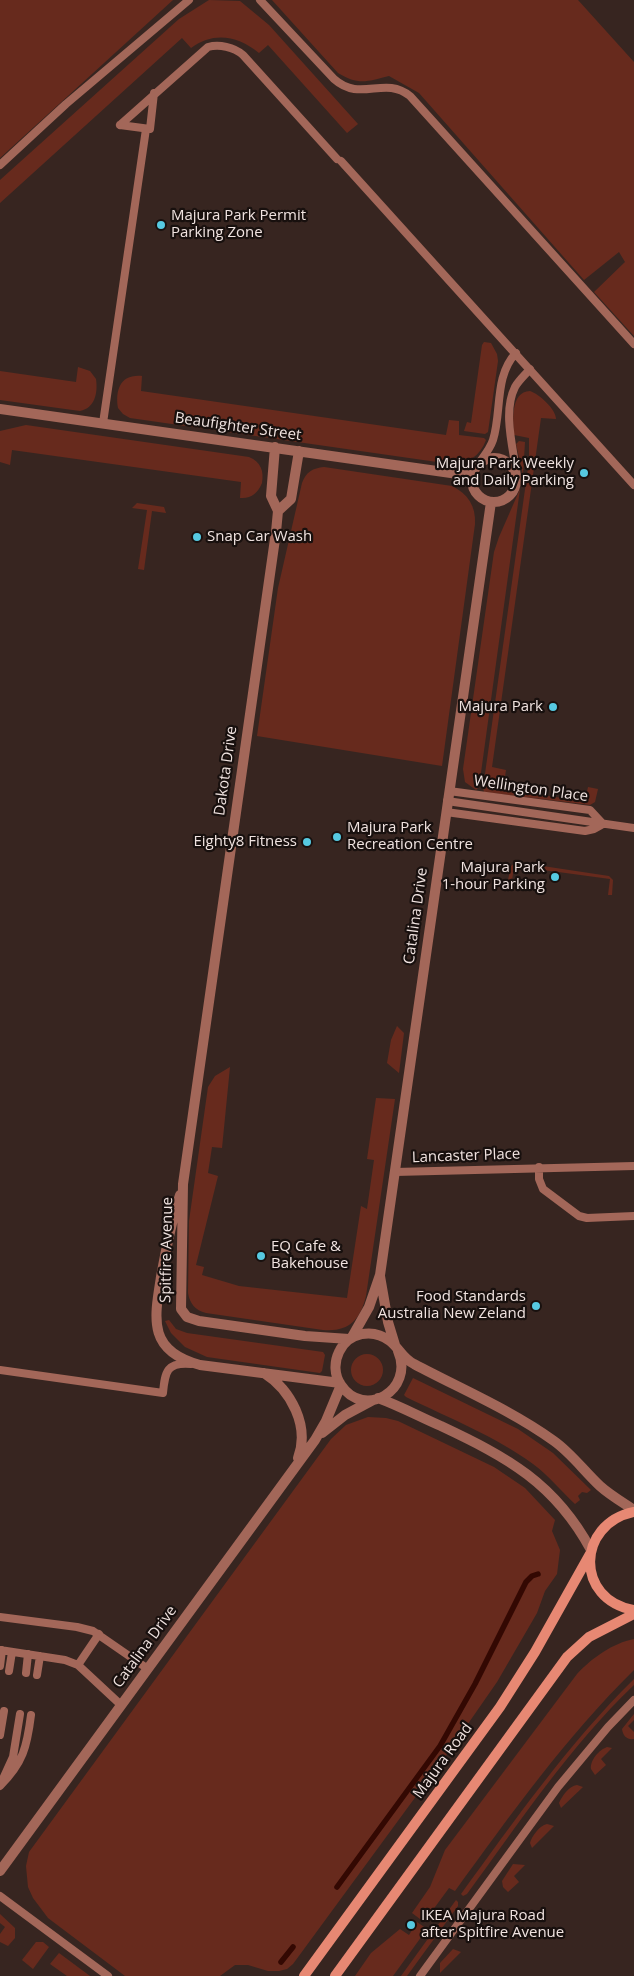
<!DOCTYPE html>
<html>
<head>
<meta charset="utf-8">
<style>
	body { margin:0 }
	canvas { display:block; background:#372520 }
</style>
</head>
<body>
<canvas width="634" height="1976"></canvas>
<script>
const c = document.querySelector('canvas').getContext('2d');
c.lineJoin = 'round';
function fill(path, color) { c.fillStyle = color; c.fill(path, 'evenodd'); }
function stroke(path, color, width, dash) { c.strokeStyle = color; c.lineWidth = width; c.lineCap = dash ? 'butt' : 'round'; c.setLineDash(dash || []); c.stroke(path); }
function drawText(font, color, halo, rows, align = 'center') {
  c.font = font + ' "Open Sans",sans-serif'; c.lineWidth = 4.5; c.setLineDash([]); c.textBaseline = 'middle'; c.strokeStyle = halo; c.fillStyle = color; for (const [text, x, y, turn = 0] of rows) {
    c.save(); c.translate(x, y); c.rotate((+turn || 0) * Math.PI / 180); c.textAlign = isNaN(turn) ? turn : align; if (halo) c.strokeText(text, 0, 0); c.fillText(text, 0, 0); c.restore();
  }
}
fill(new Path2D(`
	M 0,0 L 173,0 L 0,158 Z
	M 209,0 L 240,1 L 269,25 L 358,124 L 347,133 L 268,45 L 259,53 C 238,36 214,31 191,48 L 182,38 L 0,203 L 0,180 L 179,19 Z
	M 272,0 L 578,0 L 634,62 L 634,336 L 594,292 L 625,262 L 619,252 L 584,280 L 419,93 L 389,76 C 366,82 358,85 338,73 Z
	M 484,342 L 491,343 L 497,354 L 498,361 L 488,432 L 485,434 L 464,431 L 467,422 L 471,423 L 482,345 Z
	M 78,367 L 90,371 L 96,379 C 98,393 95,408 80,411 L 0,400 L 0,371 L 76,382 Z
	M 142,376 L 141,391 L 446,435 L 449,420 L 459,421 L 459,435 L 484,438 L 486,440 C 480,456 468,464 451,464 L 130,418 L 123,414 L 118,408 C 115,389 121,374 142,376 Z
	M 530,391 C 539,394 556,409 556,419 L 541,418 L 492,767 L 506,770 L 503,790 L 585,801 L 588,787 L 598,789 L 595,802 L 590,805 L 484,792 L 483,788 L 529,461 L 529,438 L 514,435 C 513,421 510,392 530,391 Z
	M 26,425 L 249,457 C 261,462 264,471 262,483 C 258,493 251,499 240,498 L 241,482 L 12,450 L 10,465 L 0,462 L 0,431 Z
	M 519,441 L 525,442 L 523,475 L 516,444 Z
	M 324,467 L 452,486 C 468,494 476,506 475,524 L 442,766 L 257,736 L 278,588 L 302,483 C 306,472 313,468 324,467 Z
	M 520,489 L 479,787 L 476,790 L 465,782 L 463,769 L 494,552 L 499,537 Z
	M 137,503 L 164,507 L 166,513 L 152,511 L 144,570 L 138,569 L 147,510 L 132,508 Z
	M 516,862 L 609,876 L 613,880 L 612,895 L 608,895 L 610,879 L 514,866 L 512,881 L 508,880 L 511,866 Z
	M 397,1026 L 404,1033 L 399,1073 L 387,1063 L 391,1040 Z
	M 230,1067 L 222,1148 L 212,1147 L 208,1173 L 218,1176 L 196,1265 L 204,1267 L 202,1275 L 239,1286 L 347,1298 L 361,1206 L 367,1209 L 374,1160 L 367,1159 L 376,1098 L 395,1099 L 366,1296 C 360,1321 348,1332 323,1330 L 206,1313 C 195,1310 190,1304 188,1293 L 189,1221 L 208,1087 L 215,1076 Z
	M 169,1320 L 176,1329 L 187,1333 L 323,1352 L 325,1355 L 322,1371 L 320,1373 L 207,1357 L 185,1347 L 171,1333 L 165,1321 Z
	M351 1370a16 16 0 1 1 32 0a16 16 0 1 1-32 0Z
	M 413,1378 L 518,1429 L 553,1453 L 591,1490 L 587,1493 L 582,1492 L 578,1496 L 580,1500 L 575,1504 C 561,1491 548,1475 533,1464 C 495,1436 449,1418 406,1397 L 404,1395 Z
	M 368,1417 L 386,1418 L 398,1421 L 494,1467 L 525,1488 L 555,1520 L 552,1531 L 560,1550 L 557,1574 L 545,1591 L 537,1613 L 497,1682 L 447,1754 L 293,1964 L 287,1969 L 279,1971 L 268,1971 L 248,1965 L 235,1965 L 220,1976 L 125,1976 L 48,1918 L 33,1898 L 28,1887 L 26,1866 L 29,1852 L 331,1439 L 346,1425 Z
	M 634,1639 L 634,1670 C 566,1737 511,1814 455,1891 L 449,1888 L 424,1922 L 412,1913 L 430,1887 L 445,1850 L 577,1674 C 592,1658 613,1643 634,1639 Z
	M 634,1679 L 634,1685 C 569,1747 520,1822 467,1894 L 463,1896 L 461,1894 C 515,1820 568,1744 634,1679 Z
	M 634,1714 L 634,1720 L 628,1726 L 634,1732 L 634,1739 C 627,1740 623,1736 622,1729 Z
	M 607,1747 L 612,1748 L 601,1759 L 606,1765 L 595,1775 L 591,1769 C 590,1760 599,1750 607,1747 Z
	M 577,1785 L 583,1787 L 561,1808 L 559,1803 C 562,1796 569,1786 577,1785 Z
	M 547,1824 L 554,1826 L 532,1848 L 530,1843 C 532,1836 539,1826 547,1824 Z
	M 513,1864 L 525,1865 L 514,1876 L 519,1882 L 508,1892 L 503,1887 L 502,1881 Z
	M 456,1900 L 458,1902 L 458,1906 L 407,1976 L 401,1976 Z
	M 0,1914 L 15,1928 L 15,1938 L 8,1946 L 0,1942 L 0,1934 L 5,1927 L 0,1923 Z
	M 417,1922 L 427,1929 L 393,1976 L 355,1976 L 371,1953 L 400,1929 L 409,1935 Z
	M 36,1942 L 43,1942 L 49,1947 L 33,1969 L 22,1960 Z
	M 453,1949 L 461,1952 L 440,1973 L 440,1963 Z
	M 59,1953 L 90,1976 L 67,1976 L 50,1964 Z`), '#672a1d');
stroke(new Path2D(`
	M 337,1887 L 440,1746 L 475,1684 L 526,1582 L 532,1576 L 538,1574
	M 281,1962 L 293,1947`), '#330802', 5.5);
stroke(new Path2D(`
	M 260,0 L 334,79 C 361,103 384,75 410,96 L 634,344
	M 120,125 L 208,47 C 219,44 234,47 243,55 L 337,159
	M 120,125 L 150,129 L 154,93
	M 341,161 L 634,485
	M 0,165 L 66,104 L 189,0
	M 103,423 L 146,129
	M 479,463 C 484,456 490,449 493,440 C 502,412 494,376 516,353
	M 517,477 C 514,450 502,413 515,387 C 519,380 525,375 530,369
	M 449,791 L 590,810 L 603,824
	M 447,801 L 634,828
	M 446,812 L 585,831 L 594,829 L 603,824
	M 539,1167 L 539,1179 L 543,1189 L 579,1216 L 587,1218 L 634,1216
	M 395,1172 L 634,1166
	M 0,1370 L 163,1393 C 165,1371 167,1362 191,1364
	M 0,1617 L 77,1627 L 93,1631 L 148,1669
	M 0,1650 L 65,1660 L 78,1665 L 99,1634
	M 78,1665 L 121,1705
	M 0,1666 L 2,1650
	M 9,1671 L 12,1652
	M 26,1673 L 28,1654
	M 37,1675 L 40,1656
	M 0,1735 L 4,1711
	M 2,1781 L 13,1757 L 20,1714
	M 0,1786 C 23,1763 27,1747 31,1715
	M 0,1896 L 108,1976
	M 420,1976 L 558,1787 L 608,1727 L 634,1700`), '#a36759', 8);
stroke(new Path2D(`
	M 0,409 L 472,476
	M 275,447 L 271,496 L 278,511 L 276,532 L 183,1184 L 181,1309 L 187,1317 L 199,1321 L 305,1336 L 349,1339
	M472 480a22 22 0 1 1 44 0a22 22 0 1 1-44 0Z
	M 278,511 L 291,499 L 299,451
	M 180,1195 C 171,1222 166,1249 161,1277 C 154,1320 148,1351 200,1365 L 340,1383
	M 380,1276 L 388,1322 L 395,1345
	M 352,1337 L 369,1307 L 380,1275 L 491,502
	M 398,1351 C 415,1390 364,1420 341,1385 C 334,1375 334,1362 339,1352 C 348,1332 373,1328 390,1341 C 399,1348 403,1359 414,1364 C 461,1389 511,1410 554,1441 C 571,1453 584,1471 600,1486 C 610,1495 622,1502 634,1510
	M 264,1373 C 291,1390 310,1426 298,1458
	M 378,1398 C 400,1406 420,1417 441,1426 C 507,1457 555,1483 591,1550
	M 322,1433 L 345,1415 L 373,1400
	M 0,1871 L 315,1440 L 326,1421 L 341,1385`), '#a36759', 10);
stroke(new Path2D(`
	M 634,1512 C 576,1524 575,1600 634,1610
	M 304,1976 L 500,1707 L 535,1652 L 590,1554
	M 335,1976 L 567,1657 L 589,1637 L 634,1614`), '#e78873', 10);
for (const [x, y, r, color] of [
	[161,225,5,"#56c9e1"],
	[584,473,5,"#56c9e1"],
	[197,537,5,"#56c9e1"],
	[553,707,5,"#56c9e1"],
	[337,837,5,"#56c9e1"],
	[307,842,5,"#56c9e1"],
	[555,877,5,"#56c9e1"],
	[261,1256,5,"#56c9e1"],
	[536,1306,5,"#56c9e1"],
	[411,1925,5,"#56c9e1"]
]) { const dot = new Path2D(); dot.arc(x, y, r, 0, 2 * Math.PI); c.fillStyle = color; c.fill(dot); stroke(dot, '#18100e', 2); }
drawText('15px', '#f0e3e0', '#18100e', [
	["Majura Park Permit",171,216],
	["Parking Zone",171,233],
	["Majura Park Weekly",574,464,"right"],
	["and Daily Parking",574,481,"right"],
	["Snap Car Wash",207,537],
	["Majura Park",543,707,"right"],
	["Majura Park",347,828],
	["Recreation Centre",347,845],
	["Eighty8 Fitness",297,842,"right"],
	["Majura Park",545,868,"right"],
	["1-hour Parking",545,885,"right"],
	["EQ Cafe &",271,1247],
	["Bakehouse",271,1264],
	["Food Standards",526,1297,"right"],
	["Australia New Zeland",526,1314,"right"],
	["IKEA Majura Road",421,1916],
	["after Spitfire Avenue",421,1933]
], 'left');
drawText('15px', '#f0e3e0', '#18100e', [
	["Beaufighter Street",238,427,8],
	["Dakota Drive",226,771,-82],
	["Wellington Place",531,789,8],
	["Catalina Drive",416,916,-82],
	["Lancaster Place",466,1156,-2],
	["Spitfire Avenue",167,1250,-89],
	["Catalina Drive",145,1647,-54],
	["Majura Road",443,1761,-54]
]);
</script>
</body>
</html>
